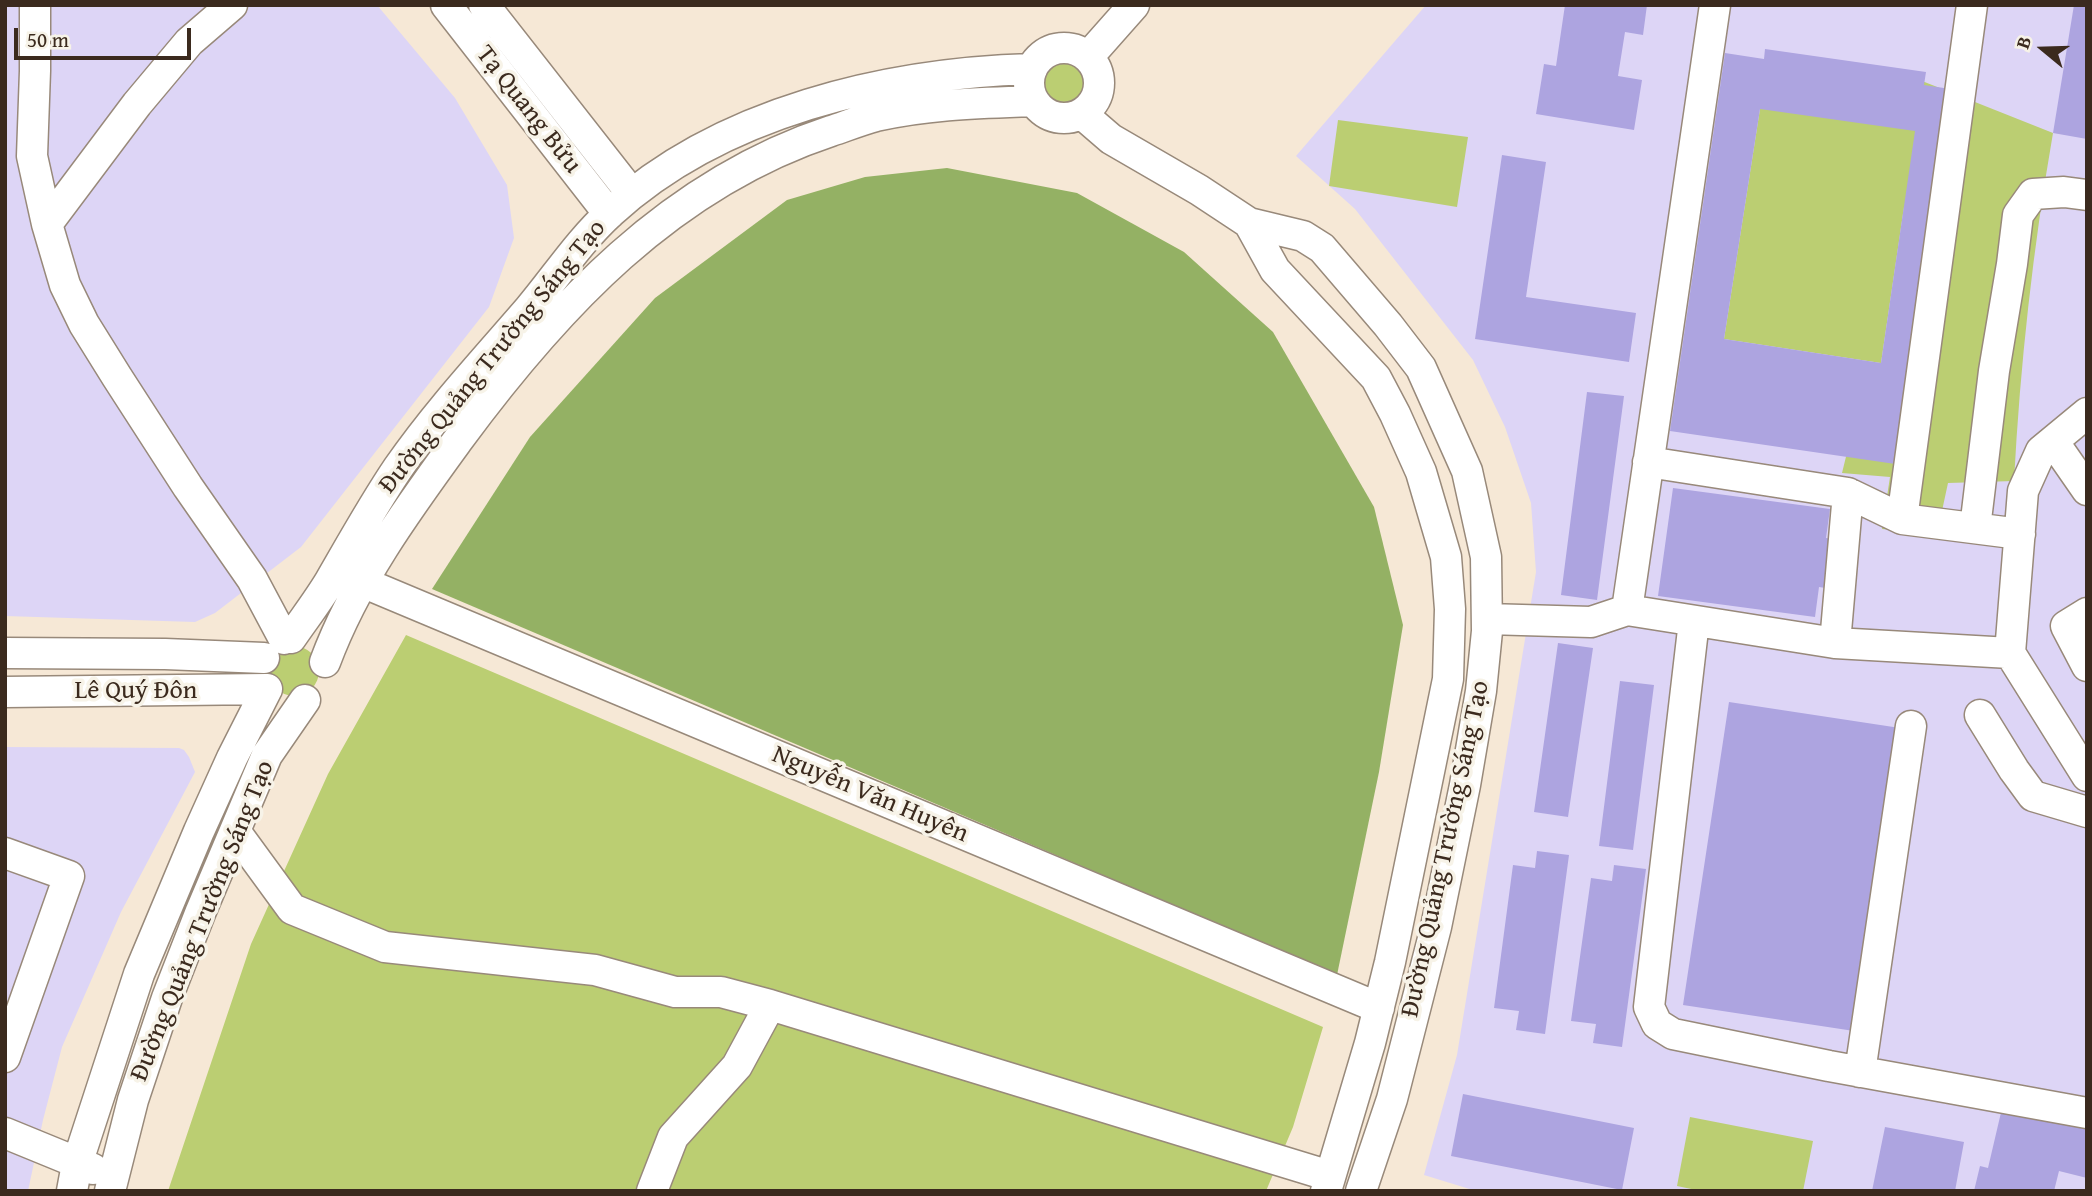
<!DOCTYPE html>
<html>
<head>
<meta charset="utf-8">
<style>
	body { margin:0 }
	#map { position:relative; width:2092px; height:1196px; overflow:hidden; background:#f6e8d6; font-family:"Gentium Book Plus",serif }
	canvas { display:block }
	.frame { position:absolute; inset:0; border:7px solid #3b2a1e; pointer-events:none }
	.north { position:absolute; left:2008px; top:14px; width:70px; height:70px; -webkit-text-stroke:5px #f7f3e8; paint-order:stroke; rotate:289deg; font-size:19px; font-weight:700; line-height:28px; text-align:center; color:#3b2a1e }
	.north::after { content:''; display:block; margin:auto; width:24px; height:32px; background:#3b2a1e; clip-path:polygon(50% 0,100% 100%,50% 72%,0 100%) }
	.scale { position:absolute; left:14px; top:28px; width:177px; height:32px; box-sizing:border-box; border:4px solid #3b2a1e; border-top:0; padding-left:9px; font-size:21px; line-height:24px; white-space:nowrap; color:#3b2a1e; -webkit-text-stroke:5px #f7f3e8; paint-order:stroke }
</style>
</head>
<body>
<div id="map">
<canvas width="2092" height="1196"></canvas>
<div class="frame"></div>
<div class="north">B</div>
<div class="scale">50 m</div>
</div>
<script>
const c = document.querySelector('canvas').getContext('2d');
c.lineJoin = 'round';
function fill(path, color) { c.fillStyle = color; c.fill(path, 'evenodd'); }
function stroke(path, color, width, dash) { c.strokeStyle = color; c.lineWidth = width; c.lineCap = dash ? 'butt' : 'round'; c.setLineDash(dash || []); c.stroke(path); }
function drawText(font, color, halo, rows, align = 'center') {
  c.font = font + ' "Gentium Book Plus",serif'; c.lineWidth = 7; c.setLineDash([]); c.textBaseline = 'middle'; c.strokeStyle = halo; c.fillStyle = color; for (const [text, x, y, turn = 0] of rows) {
    c.save(); c.translate(x, y); c.rotate((+turn || 0) * Math.PI / 180); c.textAlign = isNaN(turn) ? turn : align; if (halo) c.strokeText(text, 0, 0); c.fillText(text, 0, 0); c.restore();
  }
}
fill(new Path2D(`
	M 5,5 L 377,5 L 455,98 L 507,185 L 514,238 L 489,307 L 301,547 L 215,613 L 195,622 L 5,616 Z
	M 1426,5 L 2087,5 L 2087,1191 L 1476,1191 L 1424,1175 L 1457,1055 L 1536,572 L 1531,503 L 1505,427 L 1473,360 L 1355,209 L 1296,156 Z
	M 5,747 L 179,748 L 184,750 L 189,757 L 195,772 L 121,912 L 62,1047 L 43,1120 L 28,1191 L 5,1191 Z`), '#ddd5f6');
fill(new Path2D(`
	M1039 83a26 26 0 1 1 52 0a26 26 0 1 1-52 0Z
	M 1912,77 L 2053,133 C 2033,248 2020,365 2014,481 L 1948,483 L 1937,534 L 1882,529 L 1890,477 L 1842,473 L 1854,424 L 1892,436 L 1904,207 L 1881,363 L 1724,339 L 1760,109 Z
	M 1338,120 L 1468,137 L 1457,207 L 1329,186 Z
	M 406,635 L 1323,1027 L 1293,1127 L 1266,1191 L 168,1191 L 251,944 L 328,774 Z
	M269 671a25 25 0 1 1 50 0a25 25 0 1 1-50 0Z
	M 1690,1117 L 1813,1141 L 1803,1191 L 1701,1191 L 1677,1186 Z`), '#bbce72');
fill(new Path2D(`
	M 947,168 L 1077,193 L 1184,252 L 1273,332 L 1374,507 L 1403,625 L 1379,772 L 1337,975 L 432,589 L 530,437 L 655,298 L 787,200 L 865,177 Z`), '#94b164');
fill(new Path2D(`
	M 1565,5 L 1647,5 L 1643,35 L 1625,32 L 1618,76 L 1642,80 L 1634,130 L 1536,114 L 1544,64 L 1556,66 Z
	M 2074,5 L 2087,5 L 2087,139 L 2053,133 Z
	M 1765,49 L 1926,72 L 1924,85 L 1957,90 L 1902,465 L 1670,431 L 1725,53 L 1764,59 ZM 1760,109 L 1915,131 L 1881,363 L 1724,339 Z
	M 1502,155 L 1546,162 L 1526,297 L 1636,313 L 1629,362 L 1475,339 Z
	M 1587,392 L 1624,396 L 1597,600 L 1561,595 Z
	M 1673,488 L 1830,509 L 1826,538 L 1839,540 L 1832,589 L 1819,587 L 1815,617 L 1658,596 Z
	M 1558,643 L 1593,648 L 1568,817 L 1534,812 Z
	M 1620,681 L 1654,685 L 1633,850 L 1599,846 Z
	M 1729,702 L 1900,728 L 1854,1031 L 1683,1005 Z
	M 1537,851 L 1569,855 L 1545,1034 L 1516,1030 L 1519,1011 L 1494,1008 L 1513,865 L 1535,868 Z
	M 1614,865 L 1646,869 L 1622,1047 L 1593,1043 L 1596,1024 L 1571,1021 L 1591,878 L 1612,881 Z
	M 1463,1094 L 1634,1128 L 1622,1190 L 1451,1156 Z
	M 2003,1104 L 2087,1124 L 2087,1178 L 2059,1171 L 2054,1191 L 1974,1191 L 1980,1166 L 1988,1168 Z
	M 1885,1127 L 1964,1142 L 1955,1191 L 1872,1191 Z`), '#ada4e0');
const minor = new Path2D(`
	M 35,5 L 35,71 L 32,156 L 47,224 L 65,285 L 84,324 L 117,377 L 188,487 L 252,579 L 284,639
	M 446,5 L 609,214
	M 484,5 L 632,194
	M 1715,5 L 1627,610 L 1835,643 L 2010,653
	M1029 83a35 35 0 1 1 70 0a35 35 0 1 1-70 0Z
	M 1088,57 L 1134,5
	M 1082,114 L 1111,139 L 1199,190 L 1249,223 L 1303,236 L 1322,248 L 1388,325 L 1421,368 L 1467,471 L 1486,557 L 1487,631 L 1481,691 L 1465,785 L 1436,927 L 1392,1099 L 1361,1191
	M 1249,223 L 1275,270 L 1376,378 L 1395,414 L 1421,472 L 1446,557 L 1450,609 L 1448,679 L 1390,962 L 1370,1043 L 1326,1191
	M 47,224 L 137,104 L 189,42 L 232,5
	M 2087,413 L 2041,451 L 2023,491 L 2010,653 L 2087,776
	M 2053,441 L 2087,490
	M 1648,462 L 1848,493 L 1835,643
	M 1848,493 L 1902,519 L 2020,534
	M 1902,519 L 1972,5
	M 1975,528 L 1994,371 L 2012,264 L 2018,215 L 2033,194 L 2064,192 L 2087,195
	M 362,582 L 1379,1008
	M 2087,613 L 2066,626 L 2087,666
	M 1487,619 L 1591,622 L 1627,610
	M 1694,621 L 1649,1007 L 1657,1024 L 1673,1034 L 1829,1066 L 2087,1113
	M 291,638 C 304,619 318,601 330,581 C 352,543 373,505 398,468 C 436,413 485,360 529,309 C 556,277 579,241 611,212 C 720,112 887,73 1032,69
	M 5,653 L 165,654 L 264,658
	M 325,662 C 355,581 407,510 458,440 C 556,307 670,184 831,131 C 846,126 861,120 876,116 C 928,104 981,103 1034,101
	M 5,692 L 267,689
	M 1980,715 L 2014,770 L 2033,796 L 2087,812
	M 235,831 L 292,909 L 385,947 L 595,970 L 675,992 L 721,992 L 770,1005 L 1330,1176
	M 5,853 L 69,876 L 5,1057
	M 1860,1072 L 1911,726
	M 5,1133 L 93,1169
	M 72,1191 L 77,1164 L 139,974 L 199,831 L 232,758 L 267,689
	M 110,1191 L 133,1100 L 167,998 L 201,911 L 267,755 L 305,700
	M 652,1191 L 673,1137 L 737,1066 L 770,1005`);
stroke(minor, '#98897a', 33);
stroke(minor, '#fff', 30);
drawText('26px', '#3b2a1e', '#f7f3e8', [
	["Tạ Quang Bửu",528,110,52],
	["Đường Quảng Trường Sáng Tạo",493,357,-51],
	["Lê Quý Đôn",136,691],
	["Nguyễn Văn Huyên",870,795,23],
	["Đường Quảng Trường Sáng Tạo",1446,849,-78],
	["Đường Quảng Trường Sáng Tạo",203,921,-68]
]);
</script>
</body>
</html>
